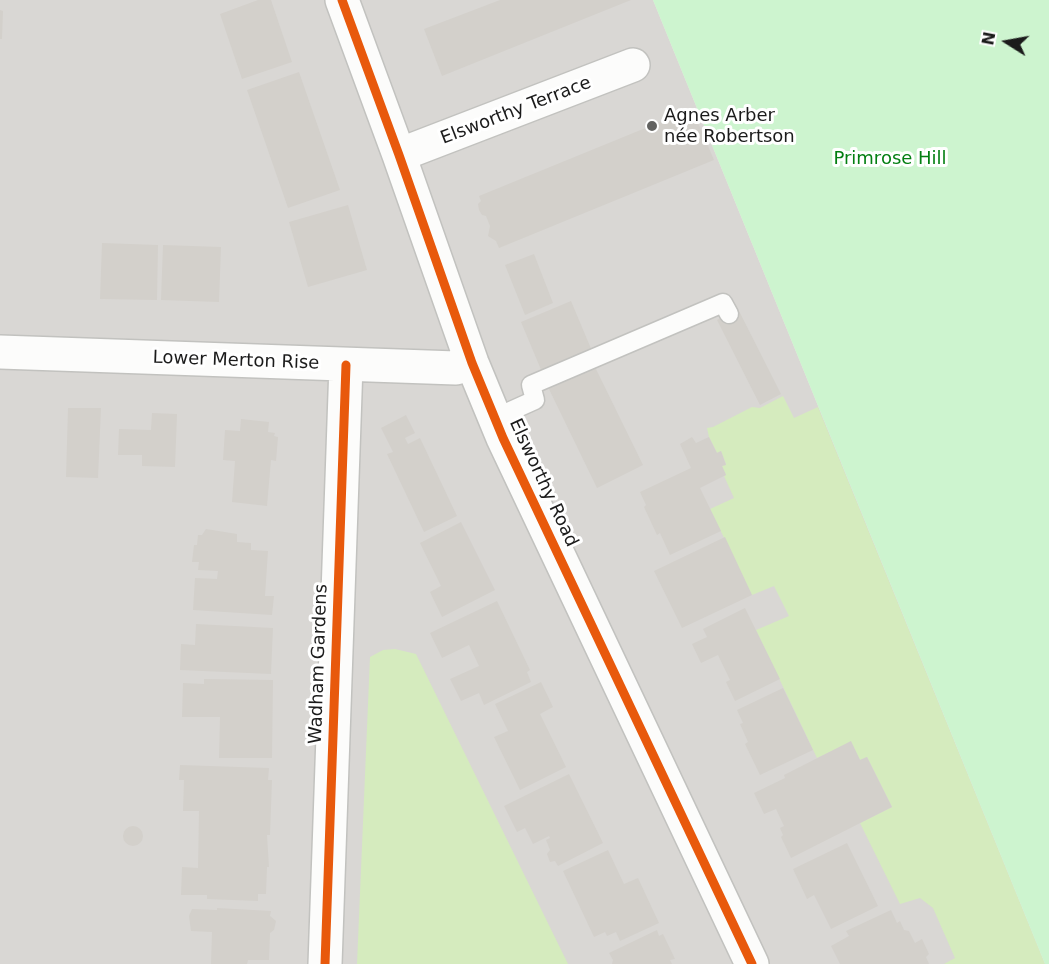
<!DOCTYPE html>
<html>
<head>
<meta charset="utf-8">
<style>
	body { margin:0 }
	#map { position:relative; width:1049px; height:964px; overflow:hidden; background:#eae8e2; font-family:"DejaVu Sans",sans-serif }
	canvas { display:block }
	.north { position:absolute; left:977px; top:12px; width:60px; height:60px; -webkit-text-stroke:4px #fff; paint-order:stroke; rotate:281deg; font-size:16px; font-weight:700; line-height:24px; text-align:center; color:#1b1b1b }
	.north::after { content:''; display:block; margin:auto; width:21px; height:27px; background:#1b1b1b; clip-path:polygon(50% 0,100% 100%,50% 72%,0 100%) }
</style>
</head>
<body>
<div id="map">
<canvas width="1049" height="964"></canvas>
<div class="north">N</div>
</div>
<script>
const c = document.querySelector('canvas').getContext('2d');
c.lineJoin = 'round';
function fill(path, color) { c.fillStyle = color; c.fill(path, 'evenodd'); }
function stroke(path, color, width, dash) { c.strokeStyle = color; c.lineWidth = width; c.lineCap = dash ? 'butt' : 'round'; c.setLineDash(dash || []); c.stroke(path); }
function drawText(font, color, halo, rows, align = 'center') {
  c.font = font + ' "DejaVu Sans",sans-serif'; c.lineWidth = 6; c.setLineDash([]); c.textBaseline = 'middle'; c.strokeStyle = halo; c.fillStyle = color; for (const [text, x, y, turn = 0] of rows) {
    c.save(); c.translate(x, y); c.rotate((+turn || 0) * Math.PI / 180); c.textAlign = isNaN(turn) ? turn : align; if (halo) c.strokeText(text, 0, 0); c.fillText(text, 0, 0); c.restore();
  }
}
fill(new Path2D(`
	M 0,0 L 653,0 L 1045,964 L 0,964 Z`), '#d9d7d4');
fill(new Path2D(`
	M 783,396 L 794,418 L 818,407 L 1045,964 L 944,964 L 955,958 L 933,908 L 920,898 L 900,904 L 860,823 L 892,807 L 867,757 L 860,760 L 851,742 L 817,758 L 756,630 L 789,616 L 774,586 L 752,595 L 710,509 L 734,498 L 724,476 L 726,475 L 722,466 L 726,464 L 721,451 L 717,453 L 709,437 L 707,428 L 713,427 L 752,407 L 760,408 Z
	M 395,649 L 416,654 L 568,964 L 357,964 L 370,657 L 383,650 Z`), '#d5ebbe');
fill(new Path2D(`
	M 653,0 L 1049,0 L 1049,964 L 1045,964 Z`), '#cdf4cf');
fill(new Path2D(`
	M 258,0 L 271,0 L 292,62 L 242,79 L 220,14 Z
	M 500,0 L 631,0 L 442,76 L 424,29 Z
	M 0,10 L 3,11 L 2,39 L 0,39 Z
	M 299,72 L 340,190 L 288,208 L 247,90 Z
	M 692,109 L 714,160 L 499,248 L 496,241 L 488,236 L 490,226 L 486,216 L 482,215 L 479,210 L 478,204 L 481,201 L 479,196 Z
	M 348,205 L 367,270 L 308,287 L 289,222 Z
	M 102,243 L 158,245 L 157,300 L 100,299 Z
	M 163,245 L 221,247 L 219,302 L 161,300 Z
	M 534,254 L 553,303 L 525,315 L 505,265 Z
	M 571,301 L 592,351 L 542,372 L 521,322 Z
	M 738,309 L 781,394 L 760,405 L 717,320 Z
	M 594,365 L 643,465 L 597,488 L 548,387 Z
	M 68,408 L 101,408 L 98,478 L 66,477 Z
	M 152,413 L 177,414 L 175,467 L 142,466 L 142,455 L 118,455 L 119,429 L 151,430 Z
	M 406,415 L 415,433 L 405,438 L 408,444 L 420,438 L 457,516 L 424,532 L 387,454 L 393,452 L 381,428 Z
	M 241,419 L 269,422 L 268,432 L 275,433 L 274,436 L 278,437 L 276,461 L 271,460 L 267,506 L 232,502 L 235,461 L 223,460 L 225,430 L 240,431 Z
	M 692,437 L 696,443 L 709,437 L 717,453 L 721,451 L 726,465 L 722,466 L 726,475 L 700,488 L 721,531 L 670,555 L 660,533 L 657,535 L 644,507 L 646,505 L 640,492 L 691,468 L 680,444 Z
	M 461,522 L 495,590 L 442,617 L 430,592 L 441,586 L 420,543 Z
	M 206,529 L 237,534 L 237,542 L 251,543 L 251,550 L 268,551 L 265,596 L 274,596 L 272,615 L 193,610 L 195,578 L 217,579 L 218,571 L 198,570 L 199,562 L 192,562 L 194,545 L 197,545 L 198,535 L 202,535 Z
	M 725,537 L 752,595 L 682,628 L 654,571 Z
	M 497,601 L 530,670 L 527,672 L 531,682 L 484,705 L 479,693 L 461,701 L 450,679 L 479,666 L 469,645 L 442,658 L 430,633 Z
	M 745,608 L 780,679 L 735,701 L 726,682 L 730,680 L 718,655 L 701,663 L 692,644 L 707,637 L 703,629 Z
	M 196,624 L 273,628 L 271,674 L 180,670 L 181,644 L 195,645 Z
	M 204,679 L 273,680 L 272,758 L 219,758 L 220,717 L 182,717 L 183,683 L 204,684 Z
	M 541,682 L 553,707 L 540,714 L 566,767 L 520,790 L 494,737 L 508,731 L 495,704 Z
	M 783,688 L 813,750 L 760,775 L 745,744 L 748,742 L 740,724 L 743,723 L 737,710 Z
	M 851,741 L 860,760 L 867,757 L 892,807 L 791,858 L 781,837 L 783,835 L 780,828 L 784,826 L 776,809 L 764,814 L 754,793 L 785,778 L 784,775 Z
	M 180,765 L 269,768 L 268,780 L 272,780 L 270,835 L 267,835 L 269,867 L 267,867 L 266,894 L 258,894 L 258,901 L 207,899 L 207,895 L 181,895 L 182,867 L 198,868 L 199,811 L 183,811 L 184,780 L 179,780 Z
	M 569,774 L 603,843 L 558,866 L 555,861 L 550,862 L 547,854 L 550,850 L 546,840 L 550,838 L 549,836 L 533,844 L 525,828 L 517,832 L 504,806 Z
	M123 836a10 10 0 1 1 20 0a10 10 0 1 1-20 0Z
	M 847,843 L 878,906 L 831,929 L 814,895 L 807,899 L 793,869 Z
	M 608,850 L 624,884 L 638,878 L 659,923 L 620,941 L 616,932 L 607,936 L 605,932 L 594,937 L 563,871 Z
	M 217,908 L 271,911 L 270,916 L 276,921 L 274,930 L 270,933 L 269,960 L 248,960 L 247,964 L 211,964 L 212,932 L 191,931 L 189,916 L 192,909 L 217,910 Z
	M 891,910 L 897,923 L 900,921 L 904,930 L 909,931 L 915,943 L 922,939 L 929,954 L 926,957 L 929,964 L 840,964 L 831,946 L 849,936 L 846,931 Z
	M 657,930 L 659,936 L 663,934 L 675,959 L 670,960 L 672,964 L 612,964 L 613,960 L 609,953 Z`), '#d3d0cb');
const service = new Path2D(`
	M 495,418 L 535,400 L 531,385 L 723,303 L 729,314`);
const minor = new Path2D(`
	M 342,0 L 399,155 L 472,363 L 503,438 L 752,964
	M 399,155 L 633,65
	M 0,352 L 456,368 L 472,363
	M 325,964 L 346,365`);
stroke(service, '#c2c2bf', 21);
stroke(minor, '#c2c2bf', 36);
stroke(service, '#fcfcfb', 18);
stroke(minor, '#fcfcfb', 33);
stroke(new Path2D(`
	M 342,0 L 399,155 L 472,363 L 503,438 L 752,964
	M 325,964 L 346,365`), '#e8590c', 9);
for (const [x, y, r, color] of [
	[652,126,6,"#636361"]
]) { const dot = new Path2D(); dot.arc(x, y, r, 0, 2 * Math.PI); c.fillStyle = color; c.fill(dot); stroke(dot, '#fff', 2); }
drawText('18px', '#1b1b1b', '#fff', [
	["Elsworthy Terrace",516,111,-21],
	["Lower Merton Rise",236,361,2],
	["Elsworthy Road",543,483,65],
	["Wadham Gardens",319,664,-88]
]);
drawText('18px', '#1b1b1b', '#fff', [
	["Agnes Arber",664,116],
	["née Robertson",664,137]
], 'left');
drawText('18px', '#037f12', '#fff', [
	["Primrose Hill",890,159]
]);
</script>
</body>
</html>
